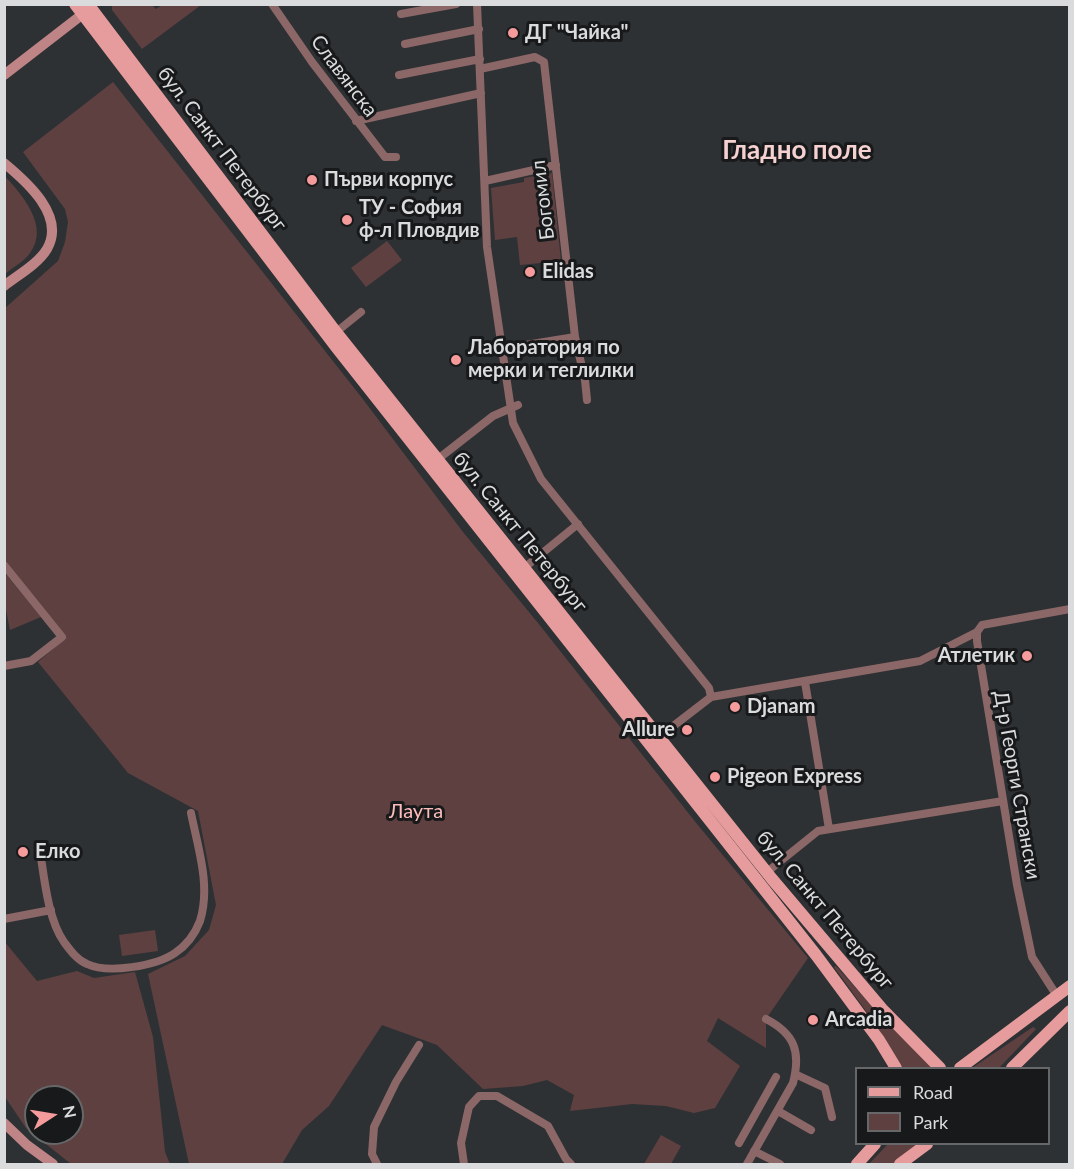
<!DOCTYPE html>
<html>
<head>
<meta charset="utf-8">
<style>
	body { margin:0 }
	#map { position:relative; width:1074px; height:1169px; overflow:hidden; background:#2e3134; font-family:Lato,sans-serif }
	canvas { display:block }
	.frame { position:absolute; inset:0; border:6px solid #d9dbdd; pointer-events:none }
	.legend { position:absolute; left:855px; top:1067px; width:195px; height:78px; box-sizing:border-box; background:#18191a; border:2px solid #656768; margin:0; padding:8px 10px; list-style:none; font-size:18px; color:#d9dbdd }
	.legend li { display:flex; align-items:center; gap:12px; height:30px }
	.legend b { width:30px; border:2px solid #656768 }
	.north { position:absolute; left:24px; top:1085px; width:60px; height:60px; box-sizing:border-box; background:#18191a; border:2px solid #656768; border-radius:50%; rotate:78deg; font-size:16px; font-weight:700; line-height:24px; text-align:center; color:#d9dbdd }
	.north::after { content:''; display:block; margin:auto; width:21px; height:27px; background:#f59b9c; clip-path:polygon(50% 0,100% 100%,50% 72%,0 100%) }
</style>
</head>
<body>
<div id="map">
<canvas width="1074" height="1169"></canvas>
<div class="frame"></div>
<ul class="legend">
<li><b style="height:8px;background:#e69c9d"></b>Road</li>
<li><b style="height:16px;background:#5f4040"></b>Park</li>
</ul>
<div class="north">N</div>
</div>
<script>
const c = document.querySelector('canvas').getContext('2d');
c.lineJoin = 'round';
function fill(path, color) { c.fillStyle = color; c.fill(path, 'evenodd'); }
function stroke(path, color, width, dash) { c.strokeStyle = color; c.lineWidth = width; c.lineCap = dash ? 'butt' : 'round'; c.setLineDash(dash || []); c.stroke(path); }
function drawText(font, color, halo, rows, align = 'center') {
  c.font = font + ' Lato,sans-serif'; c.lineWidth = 6; c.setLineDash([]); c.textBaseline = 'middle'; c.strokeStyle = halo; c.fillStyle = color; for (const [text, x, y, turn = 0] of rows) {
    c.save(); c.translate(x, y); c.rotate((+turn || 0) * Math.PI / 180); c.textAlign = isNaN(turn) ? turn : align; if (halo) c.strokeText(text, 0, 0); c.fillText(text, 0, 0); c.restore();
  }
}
fill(new Path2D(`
	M 112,5 L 152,5 L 156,9 L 162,5 L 201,5 L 142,49 L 112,10 Z
	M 113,82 L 362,398 L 463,532 L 538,623 L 697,824 L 808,958 L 766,1019 L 766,1048 L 718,1018 L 707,1041 L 740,1066 L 715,1108 L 694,1113 L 666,1106 L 632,1104 L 570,1111 L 574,1095 L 547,1080 L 523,1086 L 483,1089 L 437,1045 L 382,1025 L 329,1106 L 302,1130 L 282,1164 L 189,1164 L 148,974 L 185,956 L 209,930 L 216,905 L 198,811 L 128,773 L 38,662 L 66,638 L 5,560 L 4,309 L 58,261 L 65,242 L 68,222 L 65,209 L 23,152 Z
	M 552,173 L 561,261 L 520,265 L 517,237 L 495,240 L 491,188 L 524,182 L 524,178 Z
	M 4,175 C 22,195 50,226 30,253 C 25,261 12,268 5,274 Z
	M 387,241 L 402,260 L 366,287 L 351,268 Z
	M 4,572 L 41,617 L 10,630 L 5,605 Z
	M 155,930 L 158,951 L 122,956 L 119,935 Z
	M 4,941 L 37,981 L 77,971 L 94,978 L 135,972 L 153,1037 L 165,1152 L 170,1164 L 71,1164 L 26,1128 L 5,1097 ZM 36,1097 L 72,1097 L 72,1133 L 36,1133 Z
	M 836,966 L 892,1028 L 935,1068 L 903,1068 L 874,1022 L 834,967 Z
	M 1033,1027 L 1036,1029 L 999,1068 L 972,1068 Z
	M 661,1135 L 681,1146 L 671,1164 L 644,1164 Z
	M 888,1144 L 919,1144 L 893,1164 L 869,1164 Z`), '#5f4040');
stroke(new Path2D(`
	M 272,4 L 312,62 L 385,157 L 396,157
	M 477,4 L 487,247 L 513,423 L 541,479 L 709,688 L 711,697
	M 401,14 L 456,4
	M 405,44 L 479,29
	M 480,69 L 535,57 L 544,62 L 575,337 L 585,380 L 587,400
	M 399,75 L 480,59
	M 356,121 L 481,93
	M 485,181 L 556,165
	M 335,333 L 361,312
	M 501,349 L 575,337
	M 438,459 L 493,416 L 518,405
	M 4,565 L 62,637 L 31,661 L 4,666
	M 524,568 L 578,524
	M 977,632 L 977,641 L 1017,885 L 1032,957 L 1057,996
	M 805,682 L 829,829
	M 659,737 L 711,697 L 920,661 L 977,632 L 982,625 L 1070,609
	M 39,845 C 44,874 47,918 64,942 C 70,950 77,960 87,964 C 108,974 156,966 175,953 C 187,945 195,934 200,921 C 211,886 198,848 191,813
	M 767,872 L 818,831 L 1003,801
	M 4,919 L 51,910
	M 795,1074 L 825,1088 L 832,1117
	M 778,1111 L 811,1130
	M 739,1143 L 776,1077
	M 754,1151 L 780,1164
	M 377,1164 L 372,1154 L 374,1127 L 396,1082 L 419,1045
	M 464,1164 L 461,1143 L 469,1107 L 479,1096 L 497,1096 L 548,1126 L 566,1159 L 571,1164
	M 747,1164 L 793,1083 C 801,1052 795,1034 766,1019`), '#8c6767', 8);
stroke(new Path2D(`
	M 4,75 L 88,10
	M 4,163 C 27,182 66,216 47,249 C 38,264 18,275 4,286
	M 4,1123 L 27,1145 L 53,1164`), '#bf8586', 10);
stroke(new Path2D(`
	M 75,4 L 337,348 L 816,955 L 879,1040 L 896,1068
	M 88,4 L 336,332 L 772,879 L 882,1009 L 940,1068
	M 960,1068 L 1070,986
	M 1012,1068 L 1070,1011
	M 857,1164 L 875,1144
	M 900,1164 L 927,1144`), '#e69c9d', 12);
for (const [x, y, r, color] of [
	[513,33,6,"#f59b9c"],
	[312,180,6,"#f59b9c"],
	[347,220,6,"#f59b9c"],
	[530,272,6,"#f59b9c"],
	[456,360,6,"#f59b9c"],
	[1027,656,6,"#f59b9c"],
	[735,707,6,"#f59b9c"],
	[687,730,6,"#f59b9c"],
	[715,777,6,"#f59b9c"],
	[23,852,6,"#f59b9c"],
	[813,1020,6,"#f59b9c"]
]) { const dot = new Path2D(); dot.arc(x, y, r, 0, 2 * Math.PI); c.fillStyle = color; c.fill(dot); stroke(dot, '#18191a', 2); }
drawText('bold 20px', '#d9dbdd', '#18191a', [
	["ДГ \"Чайка\"",525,33],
	["Първи корпус",324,180],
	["ТУ - София",359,208],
	["ф-л Пловдив",359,231],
	["Elidas",542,272],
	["Лаборатория по",468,348],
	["мерки и теглилки",468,371],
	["Атлетик",1015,656,"right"],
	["Djanam",747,707],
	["Allure",675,730,"right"],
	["Pigeon Express",727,777],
	["Елко",35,852],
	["Arcadia",825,1020]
], 'left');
drawText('20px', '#d9dbdd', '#18191a', [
	["Славянска",344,76,53],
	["бул. Санкт Петербург",222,149,53],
	["Богомил",543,200,-97],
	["бул. Санкт Петербург",520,532,51],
	["Д-р Георги Странски",1017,785,80],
	["бул. Санкт Петербург",825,910,50]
]);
drawText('20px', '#fcbcbc', '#18191a', [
	["Лаута",416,812]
]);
drawText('bold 26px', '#f5d1d1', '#18191a', [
	["Гладно поле",797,151]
]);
</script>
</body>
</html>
